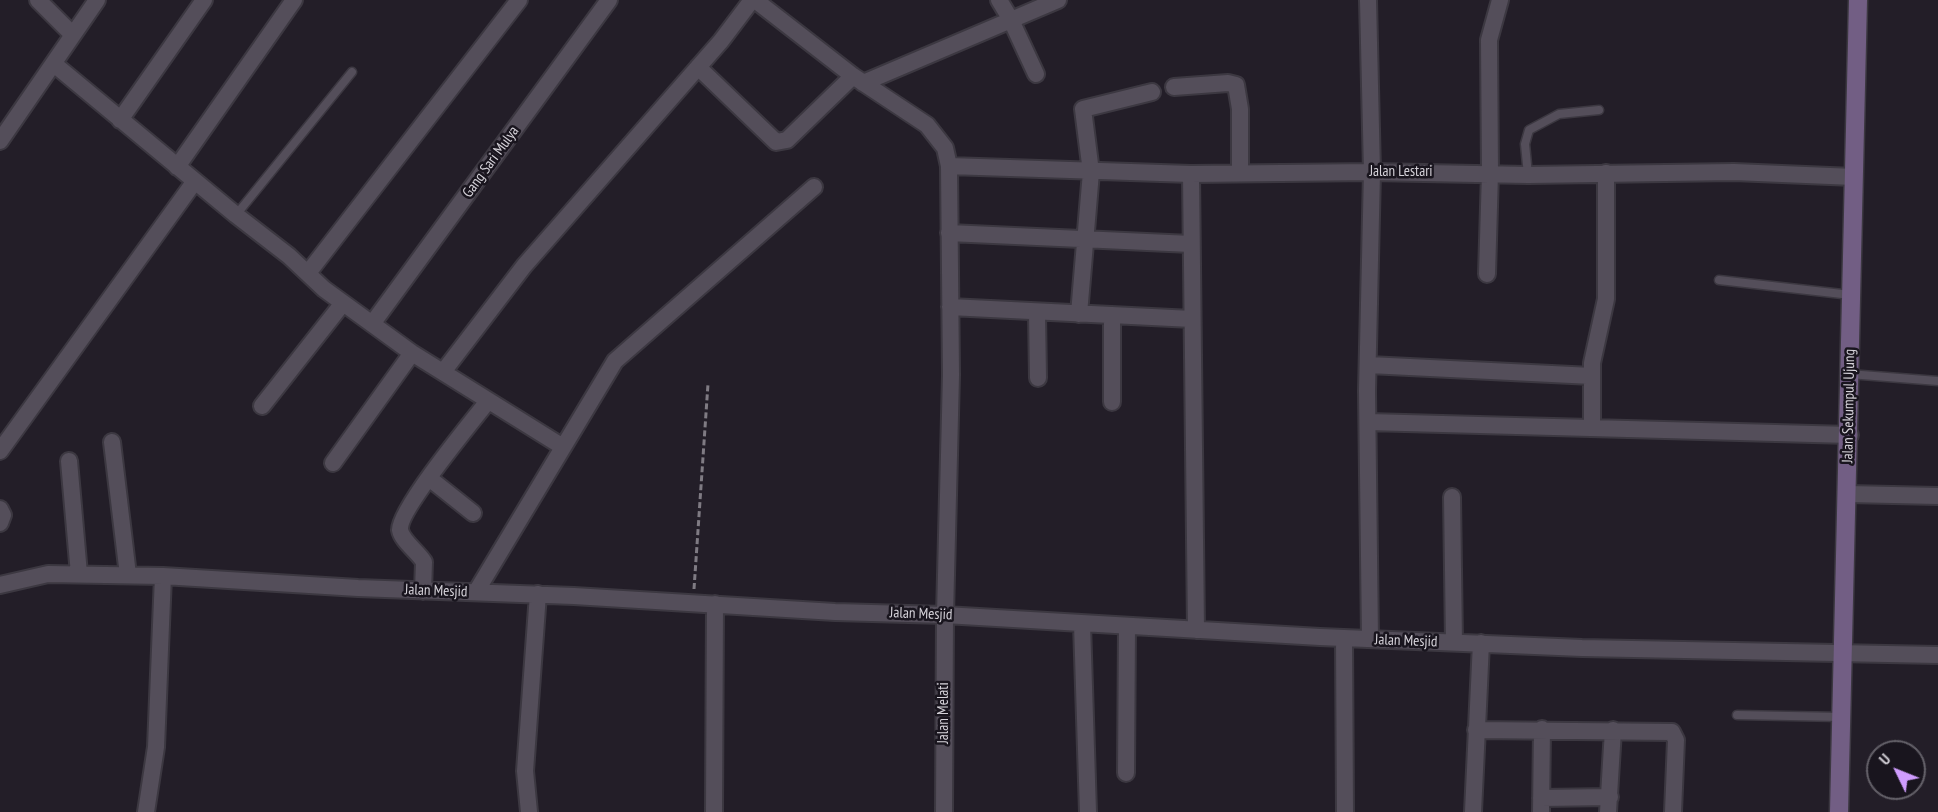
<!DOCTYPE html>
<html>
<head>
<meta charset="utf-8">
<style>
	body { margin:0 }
	#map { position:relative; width:1938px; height:812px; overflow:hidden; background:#231e28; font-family:"PT Sans Narrow",sans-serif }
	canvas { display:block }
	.north { position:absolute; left:1866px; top:740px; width:60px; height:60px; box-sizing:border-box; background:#19151e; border:2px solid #646169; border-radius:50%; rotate:313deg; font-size:16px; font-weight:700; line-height:24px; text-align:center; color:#d5d2d9 }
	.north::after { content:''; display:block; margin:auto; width:21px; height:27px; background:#d09dff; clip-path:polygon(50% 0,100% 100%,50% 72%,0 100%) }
</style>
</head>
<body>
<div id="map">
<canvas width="1938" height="812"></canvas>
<div class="north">U</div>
</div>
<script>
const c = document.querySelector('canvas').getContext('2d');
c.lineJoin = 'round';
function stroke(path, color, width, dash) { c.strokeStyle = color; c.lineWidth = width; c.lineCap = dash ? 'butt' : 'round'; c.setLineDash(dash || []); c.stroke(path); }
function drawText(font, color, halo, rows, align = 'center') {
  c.font = font + ' "PT Sans Narrow",sans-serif'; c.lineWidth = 5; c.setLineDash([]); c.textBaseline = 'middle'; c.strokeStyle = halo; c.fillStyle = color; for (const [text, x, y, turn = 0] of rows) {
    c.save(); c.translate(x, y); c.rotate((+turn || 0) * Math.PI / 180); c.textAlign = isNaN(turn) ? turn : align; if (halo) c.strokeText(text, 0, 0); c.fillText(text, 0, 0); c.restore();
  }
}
const lane = new Path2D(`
	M 1528,175 L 1525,144 L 1529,130 L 1559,114 L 1599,110
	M 236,215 L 352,72
	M 1719,280 L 1851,295
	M 1849,374 L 1938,381
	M 1737,715 L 1842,717`);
const street = new Path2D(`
	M 38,0 L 73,35
	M 755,0 L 853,76 L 927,125 L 945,148 L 949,166 L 951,375 L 945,615 L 944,812
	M 1368,0 L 1372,172 L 1367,391 L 1370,639
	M 54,64 L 236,215 L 289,256 L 324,289 L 412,353 L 563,447
	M 698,67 L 776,142 L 787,140 L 853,76
	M 1036,74 L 1011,20 L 1058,0
	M 863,83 L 1011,20 L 999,0
	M 1174,87 L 1228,83 L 1236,85 L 1240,109 L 1240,172
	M 120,120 L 204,0
	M 0,141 L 97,0
	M 949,166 L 1191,174 L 1372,172 L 1528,175 L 1734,172 L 1854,177
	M 177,167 L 294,0
	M 1191,174 L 1196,630
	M 949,233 L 1191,244
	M 308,273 L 519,0
	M 1487,274 L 1490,173 L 1489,40 L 1500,0
	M 950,307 L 1192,319
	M 1037,313 L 1038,378
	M 1079,314 L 1091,172 L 1083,109 L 1152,92
	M 372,324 L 609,0
	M 1369,365 L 1592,376
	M 443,372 L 524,266 L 721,41 L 752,0
	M 1112,402 L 1112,315
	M 262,406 L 343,303
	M 1368,422 L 1850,435
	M 1592,428 L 1592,363 L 1606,299 L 1606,173
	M 112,442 L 128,575
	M 0,451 L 195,181
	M 69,461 L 79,574
	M 333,463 L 412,353
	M 429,478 L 473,513
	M 1848,494 L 1938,496
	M 1452,497 L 1454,642
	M 0,509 L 3,515 L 0,523
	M 0,585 L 48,574 L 163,576 L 358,588 L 574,596 L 835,612 L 945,615 L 1320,637 L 1582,648 L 1938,655
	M 423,591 L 424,562 C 418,552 402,541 400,530 C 398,511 473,420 488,401
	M 476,592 L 615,361 L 814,187
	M 1082,624 L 1088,812
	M 1344,638 L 1345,812
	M 1476,730 L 1672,732 L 1676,740 L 1673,812
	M 1126,773 L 1127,626
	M 1541,798 L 1610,797
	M 146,812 L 156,747 L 163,576
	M 529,812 L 525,771 L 538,594
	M 714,812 L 715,604
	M 1473,812 L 1481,643
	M 1541,812 L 1542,729
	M 1608,812 L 1613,730`);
const secondary = new Path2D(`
	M 1839,812 L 1858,0`);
stroke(lane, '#3c3841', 11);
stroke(street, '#3c3841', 20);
stroke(secondary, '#3c3841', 21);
stroke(new Path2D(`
	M 694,589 L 708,384`), '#7f7b83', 3, [6, 3]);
stroke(lane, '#544e5a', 8);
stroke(street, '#544e5a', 16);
stroke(secondary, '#725e84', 18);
drawText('15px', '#d5d2d9', '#19151e', [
	["Gang Sari Mulya",491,162,-54],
	["Jalan Lestari",1401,172],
	["Jalan Sekumpul Ujung",1849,406,-89],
	["Jalan Mesjid",436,591,2],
	["Jalan Mesjid",921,614,2],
	["Jalan Mesjid",1406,641,2],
	["Jalan Melati",944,713,-90]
]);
</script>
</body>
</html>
